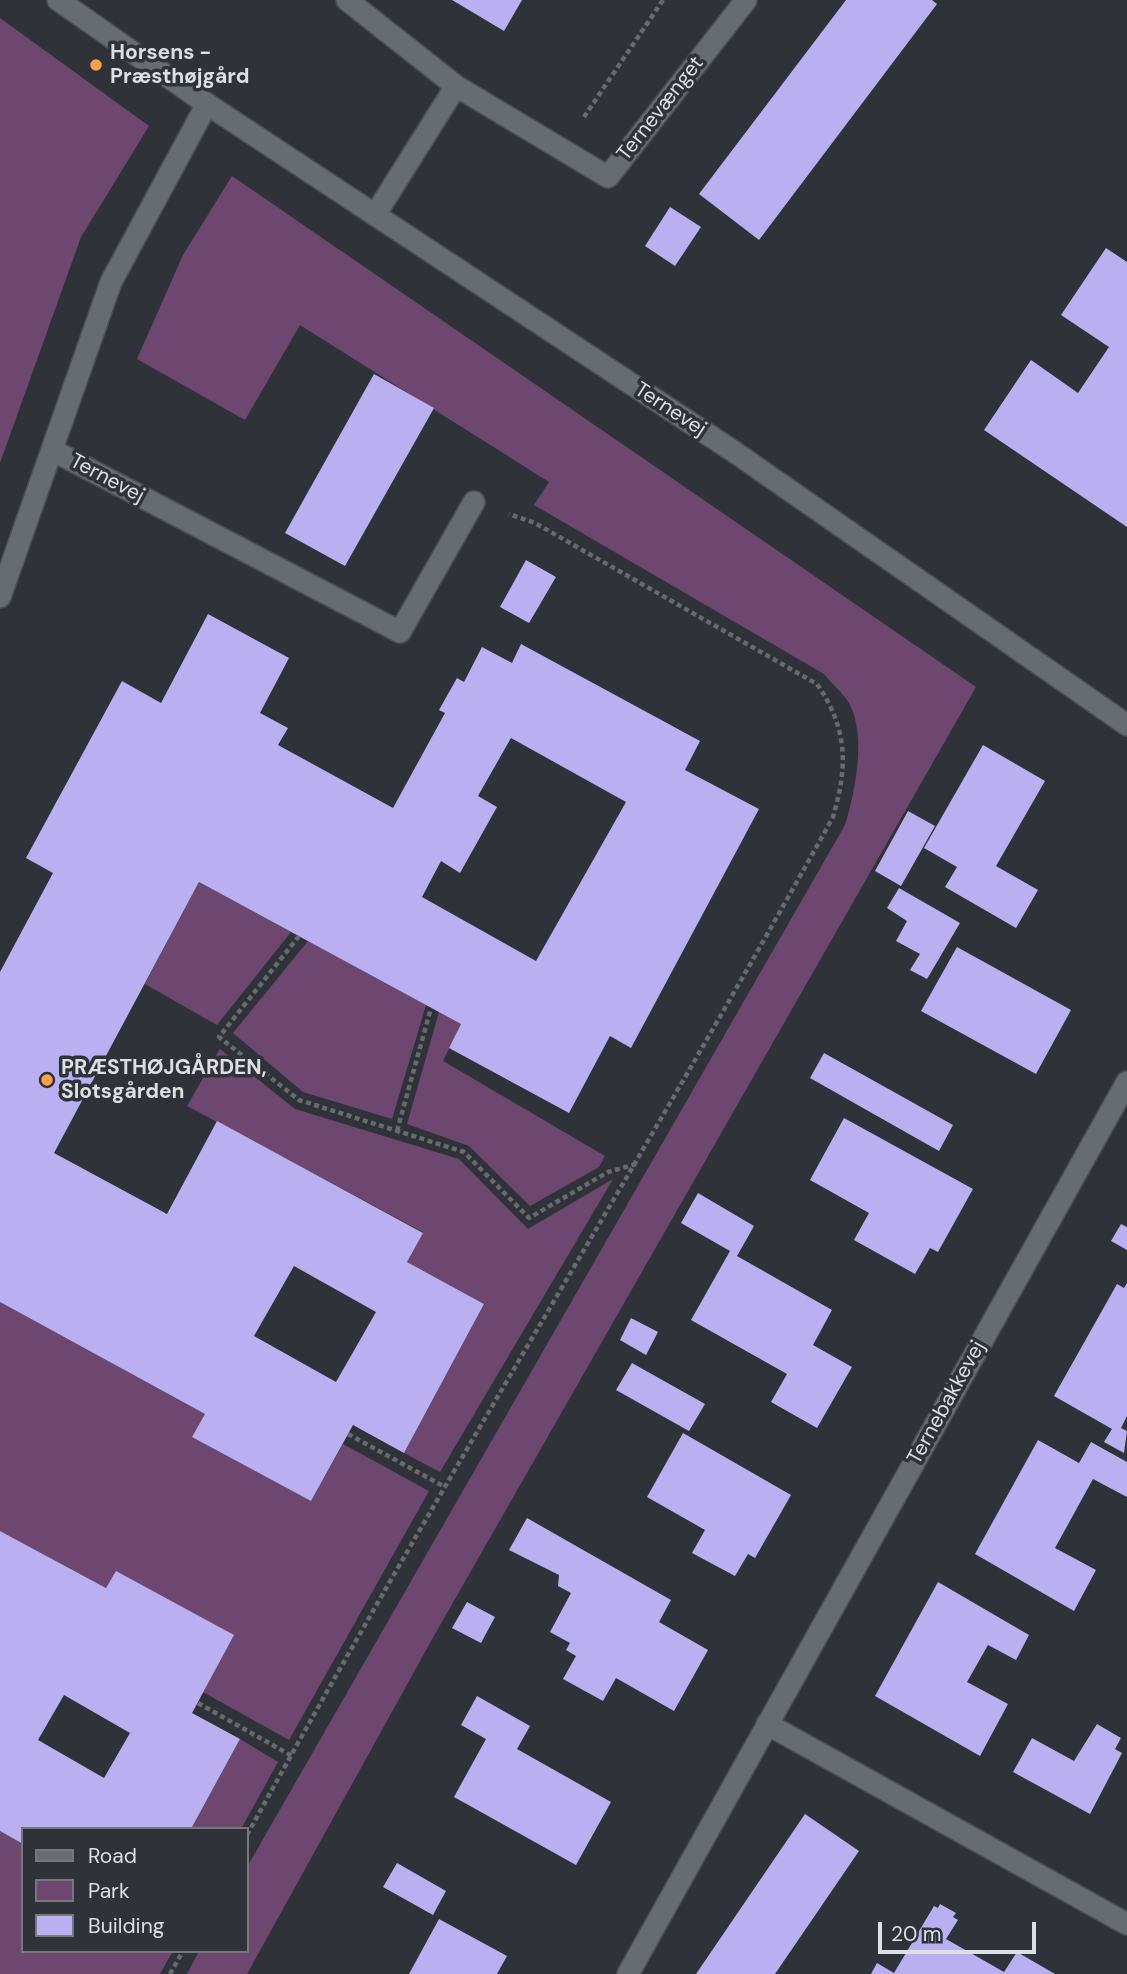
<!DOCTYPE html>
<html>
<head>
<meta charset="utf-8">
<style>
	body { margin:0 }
	#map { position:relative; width:1127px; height:1974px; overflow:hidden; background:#2f3339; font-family:"DM Sans",sans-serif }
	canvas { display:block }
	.legend { position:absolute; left:21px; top:1827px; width:228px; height:126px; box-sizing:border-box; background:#2f3339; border:2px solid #75787d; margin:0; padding:9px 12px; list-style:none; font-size:21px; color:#dddfe3 }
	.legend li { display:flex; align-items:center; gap:14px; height:35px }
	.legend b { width:35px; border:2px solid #75787d }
	.scale { position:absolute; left:878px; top:1922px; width:158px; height:32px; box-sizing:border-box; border:4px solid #dddfe3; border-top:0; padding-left:9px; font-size:21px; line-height:24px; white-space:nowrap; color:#dddfe3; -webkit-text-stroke:5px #2f3339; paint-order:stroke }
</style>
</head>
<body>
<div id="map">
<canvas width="1127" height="1974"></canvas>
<ul class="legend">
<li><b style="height:9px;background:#676c72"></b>Road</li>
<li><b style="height:19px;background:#6d4770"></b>Park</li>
<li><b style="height:19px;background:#baaff1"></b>Building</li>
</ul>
<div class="scale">20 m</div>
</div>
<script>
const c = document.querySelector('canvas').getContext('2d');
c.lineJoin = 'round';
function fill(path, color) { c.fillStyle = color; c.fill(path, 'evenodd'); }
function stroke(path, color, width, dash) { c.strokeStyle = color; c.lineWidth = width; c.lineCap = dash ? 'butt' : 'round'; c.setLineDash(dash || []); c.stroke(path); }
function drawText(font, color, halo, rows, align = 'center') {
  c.font = font + ' "DM Sans",sans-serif'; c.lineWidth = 7; c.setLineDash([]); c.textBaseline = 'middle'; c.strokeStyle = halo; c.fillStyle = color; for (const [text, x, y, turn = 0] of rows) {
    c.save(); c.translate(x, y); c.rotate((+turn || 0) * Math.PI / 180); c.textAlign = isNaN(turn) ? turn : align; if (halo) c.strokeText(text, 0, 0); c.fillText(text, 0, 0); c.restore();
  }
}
fill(new Path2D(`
	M 0,18 L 149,126 L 81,237 L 0,463 Z
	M 232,176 L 976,687 L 435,1634 L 247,1974 L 187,1974 L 199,1951 L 247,1951 L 247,1867 L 845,825 C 855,792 867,736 849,703 C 843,693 831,683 824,674 L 534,505 L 549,482 L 300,325 L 245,420 L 137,359 L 183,255 Z
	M 199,882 L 291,932 L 217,1025 L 145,984 Z
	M 308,941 L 426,1005 L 392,1119 L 303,1092 L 233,1033 Z
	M 439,1012 L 461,1024 L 443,1061 L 605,1156 L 599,1167 L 530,1206 L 469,1146 L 407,1124 Z
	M 220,1049 L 295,1109 L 459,1159 L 528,1229 L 613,1179 L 440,1472 L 404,1453 L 484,1304 L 407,1262 L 423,1232 L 187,1106 Z
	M 0,1302 L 205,1414 L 193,1437 L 311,1501 L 343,1444 L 429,1491 L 289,1740 L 203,1692 L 233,1635 L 116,1572 L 106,1588 L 0,1531 Z
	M 240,1739 L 278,1762 L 241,1829 L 191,1829 Z
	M 0,1831 L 23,1844 L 23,1951 L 173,1951 L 160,1974 L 0,1974 Z`), '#6d4770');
fill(new Path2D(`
	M 452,0 L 522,0 L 504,31 Z
	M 846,0 L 932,0 L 937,4 L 759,240 L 699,194 Z
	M 670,207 L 701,227 L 675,266 L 645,246 Z
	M 1106,248 L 1127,262 L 1127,527 L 984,430 L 1031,360 L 1078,393 L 1109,347 L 1061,315 Z
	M 374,374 L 434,408 L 345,566 L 285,533 Z
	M 526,560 L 556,577 L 529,623 L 500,607 Z
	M 208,614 L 289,658 L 260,713 L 288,728 L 278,745 L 393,808 L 445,713 L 439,710 L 457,678 L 464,682 L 482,647 L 512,663 L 521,644 L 700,741 L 685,770 L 759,809 L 631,1048 L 610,1036 L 569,1113 L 449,1048 L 461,1024 L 199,882 L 54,1153 L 167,1214 L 217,1121 L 423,1233 L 407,1262 L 484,1304 L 404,1453 L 353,1425 L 311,1501 L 192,1437 L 205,1414 L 0,1302 L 0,972 L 53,873 L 26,858 L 122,681 L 161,703 ZM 511,738 L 626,802 L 536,961 L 422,897 L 441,861 L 460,873 L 497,807 L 478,796 ZM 294,1266 L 376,1312 L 336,1382 L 254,1336 Z
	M 983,745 L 1045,781 L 996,866 L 1038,890 L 1016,928 L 945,887 L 957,867 L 924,848 Z
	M 908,811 L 935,826 L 901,886 L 875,871 Z
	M 899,888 L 960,923 L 927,979 L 910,970 L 920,954 L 896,941 L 907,921 L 887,908 Z
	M 957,947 L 1071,1010 L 1036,1074 L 921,1011 Z
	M 824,1053 L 953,1125 L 939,1151 L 810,1078 Z
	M 844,1118 L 973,1189 L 938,1252 L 930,1248 L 915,1274 L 854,1240 L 869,1213 L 810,1180 Z
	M 698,1193 L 754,1226 L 737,1256 L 832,1310 L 813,1345 L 852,1367 L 817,1428 L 771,1402 L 787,1374 L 691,1320 L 730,1251 L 681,1223 Z
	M 1121,1224 L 1127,1227 L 1127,1250 L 1111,1241 Z
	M 1127,1283 L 1127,1416 L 1121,1428 L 1127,1431 L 1124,1453 L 1104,1442 L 1112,1429 L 1054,1396 L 1117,1284 L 1124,1288 Z
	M 631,1318 L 658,1332 L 646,1355 L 620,1340 Z
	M 632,1363 L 705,1404 L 689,1431 L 616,1390 Z
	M 683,1433 L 791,1495 L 755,1558 L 748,1554 L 735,1576 L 692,1553 L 705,1530 L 647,1497 Z
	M 1038,1440 L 1079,1463 L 1091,1442 L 1127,1462 L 1127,1497 L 1093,1479 L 1055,1548 L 1096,1570 L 1074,1611 L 975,1554 Z
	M 527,1518 L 671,1600 L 659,1622 L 708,1650 L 674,1711 L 616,1678 L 603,1701 L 563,1679 L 576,1656 L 566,1650 L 570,1643 L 550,1632 L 571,1593 L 558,1586 L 559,1575 L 509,1550 Z
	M 0,1531 L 106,1588 L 116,1571 L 234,1635 L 192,1713 L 240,1739 L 191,1829 L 23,1829 L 23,1844 L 0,1831 ZM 64,1695 L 130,1733 L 104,1778 L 38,1740 Z
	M 938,1582 L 1029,1635 L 1016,1660 L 988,1645 L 967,1682 L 1008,1704 L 980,1756 L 875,1696 Z
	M 467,1602 L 495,1617 L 481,1643 L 452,1628 Z
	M 477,1696 L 530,1726 L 517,1749 L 611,1802 L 576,1865 L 454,1797 L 486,1739 L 461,1725 Z
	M 1097,1724 L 1121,1738 L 1115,1749 L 1122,1753 L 1090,1814 L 1013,1772 L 1032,1738 L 1074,1761 Z
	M 805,1814 L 859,1851 L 775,1974 L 696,1974 Z
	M 397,1863 L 446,1891 L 433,1915 L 383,1887 Z
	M 940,1904 L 956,1913 L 953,1917 L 958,1920 L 946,1939 L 1004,1972 L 1017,1952 L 1055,1974 L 871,1974 L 877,1963 L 894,1973 L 934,1906 L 938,1908 Z
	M 439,1919 L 507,1956 L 497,1974 L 409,1974 Z`), '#baaff1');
const minor = new Path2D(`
	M 347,0 L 456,86 L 608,177 L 746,0
	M 375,215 L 456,86
	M 54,451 L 400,632 L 474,502
	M 0,597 L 111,282 L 207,104
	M 767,1724 L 1127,1924
	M 628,1974 L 1127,1082`);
const tertiary = new Path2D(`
	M 58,0 L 207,104 L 733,451 L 1127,725`);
stroke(minor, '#4b4e53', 24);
stroke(tertiary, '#4b4e53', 24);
stroke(new Path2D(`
	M 584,117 L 663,0
	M 299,936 L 219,1037 L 299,1100 L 464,1152 L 529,1218 L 608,1172 L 636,1164
	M 397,1131 L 431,1008
	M 348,1434 L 445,1487
	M 198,1703 L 292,1756
	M 247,1835 C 435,1492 643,1160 833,817 C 848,766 848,729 817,684 L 535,523 L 509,514
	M 170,1974 L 183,1951`), '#676a70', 4.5, [5, 3.5]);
stroke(minor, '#676c72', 21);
stroke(tertiary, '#676c72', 21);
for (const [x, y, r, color] of [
	[96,65,7,"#f7a149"],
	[47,1080,7,"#f7a149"]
]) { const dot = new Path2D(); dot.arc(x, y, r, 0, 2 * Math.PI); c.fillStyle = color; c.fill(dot); stroke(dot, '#2f3339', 2.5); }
drawText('bold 21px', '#dddfe3', '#2f3339', [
	["Horsens -",110,53],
	["Præsthøjgård",110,77],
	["PRÆSTHØJGÅRDEN,",61,1068],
	["Slotsgården",61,1092]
], 'left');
drawText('21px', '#dddfe3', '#2f3339', [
	["Ternevænget",661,109,-52],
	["Ternevej",670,410,33],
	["Ternevej",107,479,28],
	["Ternebakkevej",947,1403,-61]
]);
</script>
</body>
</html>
